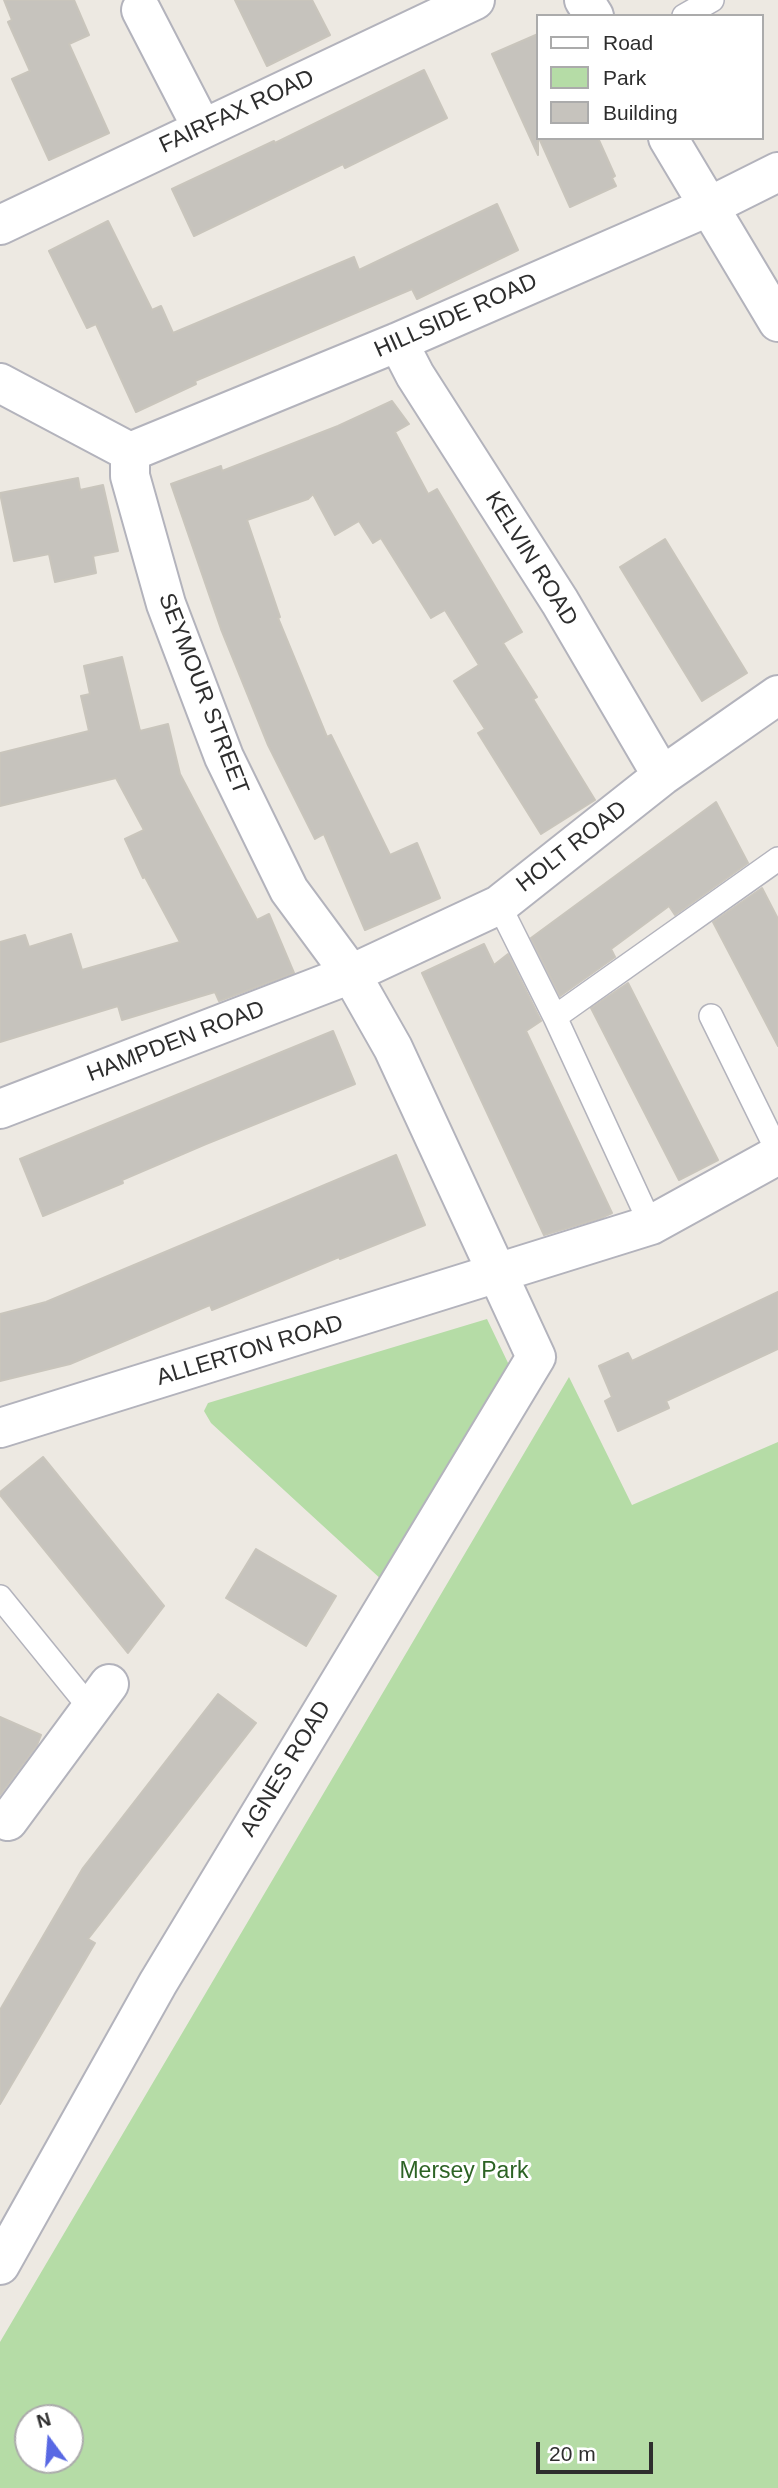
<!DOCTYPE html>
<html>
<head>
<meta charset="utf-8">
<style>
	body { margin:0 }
	#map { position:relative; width:778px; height:2488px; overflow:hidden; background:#ede9e2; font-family:Arial,sans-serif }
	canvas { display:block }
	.legend { position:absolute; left:536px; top:14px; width:228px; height:126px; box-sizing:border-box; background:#fff; border:2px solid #ababab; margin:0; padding:9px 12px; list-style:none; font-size:21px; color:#2e2e2e }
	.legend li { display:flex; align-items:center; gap:14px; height:35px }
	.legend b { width:35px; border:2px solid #ababab }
	.north { position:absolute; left:14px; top:2404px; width:70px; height:70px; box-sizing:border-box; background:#fff; border:2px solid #ababab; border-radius:50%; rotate:344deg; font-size:19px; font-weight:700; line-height:28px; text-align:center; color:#2e2e2e }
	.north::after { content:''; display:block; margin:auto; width:24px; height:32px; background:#5868e4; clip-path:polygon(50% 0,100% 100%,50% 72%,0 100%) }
	.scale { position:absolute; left:536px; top:2442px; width:117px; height:32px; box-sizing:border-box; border:4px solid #2e2e2e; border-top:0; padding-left:9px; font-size:21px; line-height:24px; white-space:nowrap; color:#2e2e2e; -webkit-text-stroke:5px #fff; paint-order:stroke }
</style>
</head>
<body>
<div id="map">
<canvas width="778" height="2488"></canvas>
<ul class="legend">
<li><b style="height:9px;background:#fff"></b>Road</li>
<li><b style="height:19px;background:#b5dca6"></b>Park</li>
<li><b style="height:19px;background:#c6c3bd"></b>Building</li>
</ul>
<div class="north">N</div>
<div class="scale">20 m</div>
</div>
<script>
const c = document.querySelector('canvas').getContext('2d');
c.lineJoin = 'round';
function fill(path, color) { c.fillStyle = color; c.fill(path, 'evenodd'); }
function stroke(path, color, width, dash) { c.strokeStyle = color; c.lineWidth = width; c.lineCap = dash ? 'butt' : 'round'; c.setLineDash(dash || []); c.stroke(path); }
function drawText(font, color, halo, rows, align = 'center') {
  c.font = font + ' Arial,sans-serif'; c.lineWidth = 6; c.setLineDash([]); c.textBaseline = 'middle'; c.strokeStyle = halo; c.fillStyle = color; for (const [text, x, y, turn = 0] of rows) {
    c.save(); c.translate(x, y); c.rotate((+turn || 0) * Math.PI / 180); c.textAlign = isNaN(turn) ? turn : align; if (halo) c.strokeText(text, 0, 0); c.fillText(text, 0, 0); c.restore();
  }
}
fill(new Path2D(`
	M 487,1319 L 509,1365 L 383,1581 L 211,1423 L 204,1411 L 208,1403 Z
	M 569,1377 L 632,1505 L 778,1442 L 778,2488 L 0,2488 L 0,2342 ZM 28,2418 L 70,2418 L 70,2460 L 28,2460 Z`), '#b5dca6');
const building = new Path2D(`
	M 4,0 L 74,0 L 89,35 L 69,44 L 109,133 L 49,160 L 12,79 L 30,71 L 8,22 L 12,20 Z
	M 235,0 L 312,0 L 330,35 L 267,66 Z
	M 538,34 L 538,155 L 492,54 Z
	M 424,70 L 447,118 L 345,168 L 343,164 L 194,236 L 172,189 L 274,141 L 275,143 Z
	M 539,138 L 598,138 L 615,176 L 612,178 L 616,186 L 570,207 Z
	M 497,204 L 518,250 L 417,299 L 412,289 L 195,381 L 196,384 L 136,412 L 96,324 L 87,328 L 49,251 L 108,221 L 152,310 L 161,306 L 173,333 L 354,257 L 359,270 Z
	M 392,401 L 409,424 L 395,432 L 428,494 L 437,489 L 522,632 L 503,643 L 537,697 L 533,699 L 595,800 L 541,834 L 478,733 L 485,729 L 454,681 L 479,665 L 445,610 L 431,618 L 381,538 L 373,543 L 359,521 L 335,535 L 313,494 L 308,499 L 247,520 L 280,617 L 278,618 L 327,737 L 331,735 L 390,855 L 417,843 L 440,898 L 365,930 L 324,834 L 315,839 L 268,745 L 221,629 L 171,484 L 221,466 L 222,471 L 338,426 Z
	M 78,478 L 80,490 L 103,485 L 118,551 L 93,556 L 96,573 L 55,582 L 49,554 L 14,561 L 0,493 Z
	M 665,539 L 747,673 L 702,701 L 620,567 Z
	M 122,657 L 140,731 L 168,724 L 180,774 L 257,920 L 269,914 L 294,973 L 219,1001 L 215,992 L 122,1020 L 118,1006 L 0,1042 L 0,942 L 25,935 L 29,947 L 71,934 L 82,970 L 180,942 L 145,877 L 143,878 L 125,839 L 144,830 L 116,778 L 0,806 L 0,753 L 89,731 L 81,696 L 90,694 L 84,666 Z
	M 716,802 L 748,863 L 675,915 L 669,906 L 611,949 L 615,957 L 560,996 L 531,938 Z
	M 762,888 L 778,919 L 778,1046 L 713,922 Z
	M 484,944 L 494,965 L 508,954 L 541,1021 L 526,1031 L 612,1213 L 601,1218 L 544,1235 L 422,973 Z
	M 628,983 L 718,1160 L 679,1180 L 591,1008 Z
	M 333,1031 L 355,1084 L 206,1144 L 122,1180 L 123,1183 L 43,1216 L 20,1159 Z
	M 396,1155 L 425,1225 L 340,1259 L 339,1257 L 212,1310 L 210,1305 L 70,1364 L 0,1381 L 0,1314 L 46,1302 Z
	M 778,1292 L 778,1349 L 666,1401 L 669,1408 L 618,1431 L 605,1401 L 612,1397 L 599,1366 L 628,1353 L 632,1361 Z
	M 43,1457 L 164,1606 L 128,1653 L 0,1495 L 0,1492 Z
	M 256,1549 L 336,1596 L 306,1646 L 226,1598 Z
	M 218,1694 L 256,1723 L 88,1939 L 95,1943 L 0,2104 L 0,2010 L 83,1868 Z
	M 0,1717 L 41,1735 L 37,1745 L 0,1795 Z`);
fill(building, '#c6c3bd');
stroke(building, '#c9c5bc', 2);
const lane = new Path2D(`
	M 684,16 L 712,0
	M 499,905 L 555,1017 L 651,1225
	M 711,1016 L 778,1152
	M 555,1017 L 778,859
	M 0,1597 L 91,1709`);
const street = new Path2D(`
	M 584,0 L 594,16
	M 141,10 L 202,128
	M 668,138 L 778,322
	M 0,225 L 475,0
	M 398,342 L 415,375 L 560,602 L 662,776
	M 0,383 L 130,452 L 130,476 L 166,604 L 224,757 L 289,890 L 351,974 L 393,1048 L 536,1357 L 158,1983 L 0,2265
	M 130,452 L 398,342 L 710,206 L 778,172
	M 0,1109 L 351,974 L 499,905 L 662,776 L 778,695
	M 0,1428 L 651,1225 L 778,1155
	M 8,1821 L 109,1684`);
stroke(lane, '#b3b3bc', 26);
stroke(street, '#b3b3bc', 42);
stroke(lane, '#fff', 23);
stroke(street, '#fff', 38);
drawText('23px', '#2e2e2e', '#fff', [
	["FAIRFAX ROAD",237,112,-25],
	["HILLSIDE ROAD",456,316,-24],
	["KELVIN ROAD",531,559,58],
	["SEYMOUR STREET",203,694,69],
	["HOLT ROAD",572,847,-38],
	["HAMPDEN ROAD",176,1042,-21],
	["ALLERTON ROAD",250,1351,-17],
	["AGNES ROAD",286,1769,-59]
]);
drawText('23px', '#2d6325', '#fff', [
	["Mersey Park",464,2172]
]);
</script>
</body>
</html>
